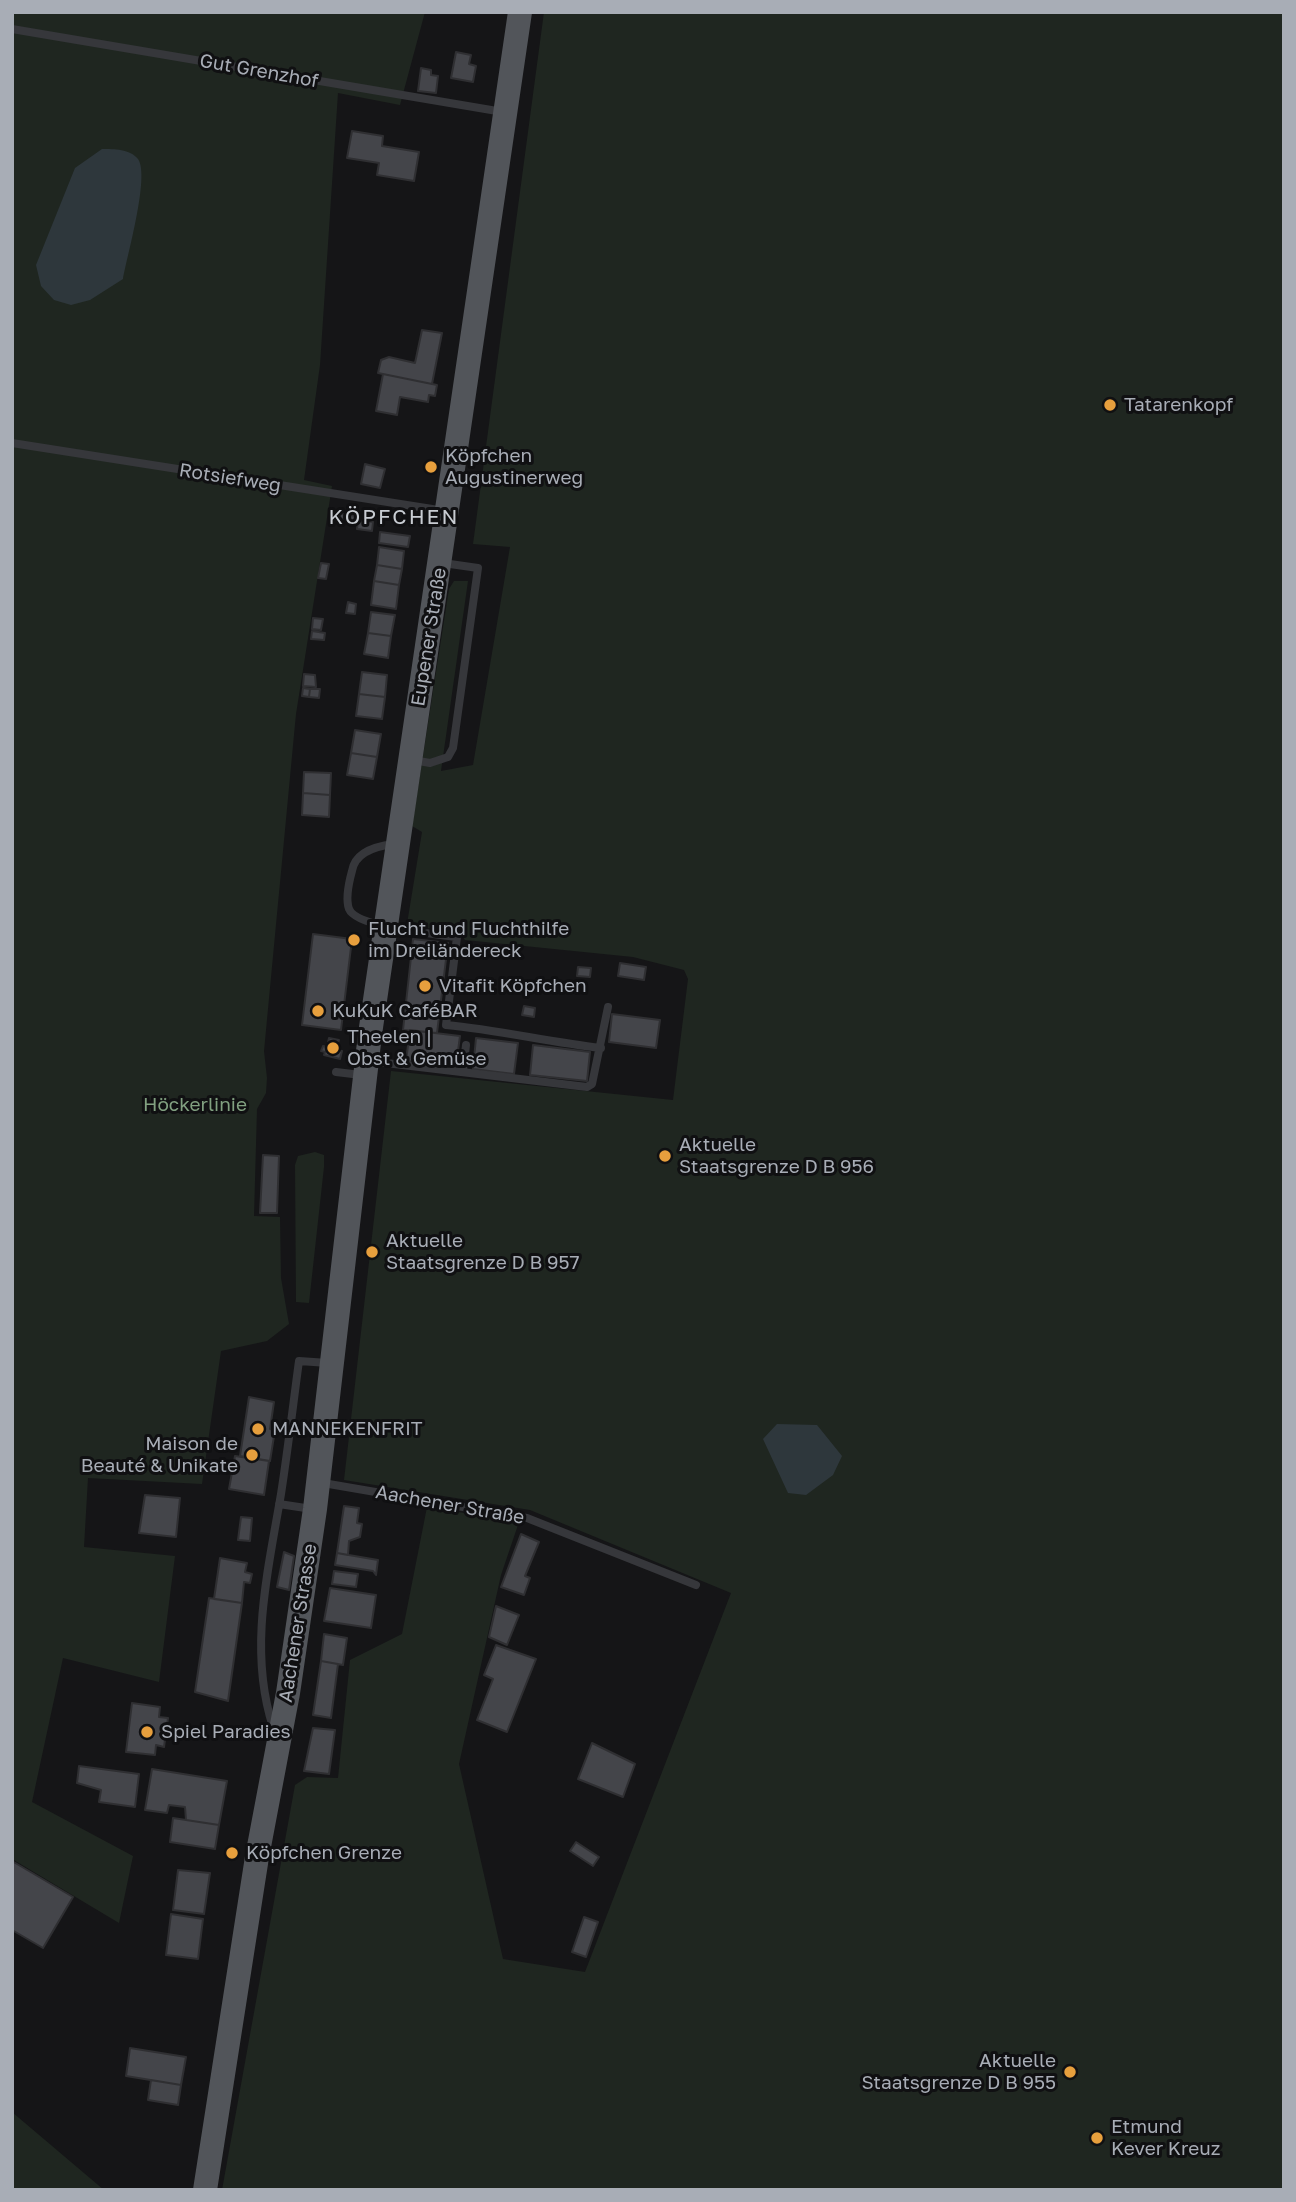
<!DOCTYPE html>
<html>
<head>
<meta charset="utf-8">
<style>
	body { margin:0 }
	#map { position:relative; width:1296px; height:2202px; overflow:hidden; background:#151517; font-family:"Golos Text",sans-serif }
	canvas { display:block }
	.frame { position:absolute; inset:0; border:14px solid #a8adb6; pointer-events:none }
</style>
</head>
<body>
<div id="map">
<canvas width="1296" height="2202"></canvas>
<div class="frame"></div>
</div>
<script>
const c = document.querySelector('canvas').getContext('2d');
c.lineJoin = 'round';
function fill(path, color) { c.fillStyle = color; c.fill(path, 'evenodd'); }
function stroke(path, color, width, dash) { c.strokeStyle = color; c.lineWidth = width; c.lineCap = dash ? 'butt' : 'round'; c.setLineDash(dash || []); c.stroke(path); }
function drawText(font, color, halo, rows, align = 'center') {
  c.font = font + ' "Golos Text",sans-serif'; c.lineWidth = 6; c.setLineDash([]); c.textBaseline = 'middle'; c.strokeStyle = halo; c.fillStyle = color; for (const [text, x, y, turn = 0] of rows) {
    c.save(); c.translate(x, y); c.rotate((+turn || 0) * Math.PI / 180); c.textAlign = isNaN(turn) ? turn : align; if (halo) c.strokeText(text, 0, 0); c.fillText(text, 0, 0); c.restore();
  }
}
fill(new Path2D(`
	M 12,12 L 425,12 L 400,105 L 338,93 L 320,365 L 304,480 L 332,486 L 296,714 L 264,1051 L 267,1078 L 266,1093 L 257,1109 L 254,1216 L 280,1217 L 281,1278 L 289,1324 L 267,1341 L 221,1351 L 202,1484 L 88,1478 L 84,1547 L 175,1556 L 159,1682 L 63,1658 L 32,1802 L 133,1856 L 119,1923 L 12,1859 Z
	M 544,12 L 1284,12 L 1284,2190 L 222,2190 L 295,1785 L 307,1777 L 338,1778 L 350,1660 L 402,1634 L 427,1507 L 519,1522 L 501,1575 L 459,1764 L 503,1959 L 585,1972 L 731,1593 L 530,1510 L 344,1480 L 391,1071 L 673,1100 L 688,979 L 684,970 L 633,957 L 465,940 L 461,934 L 407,924 L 422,832 L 412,826 L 449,589 L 454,581 L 468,581 L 441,771 L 473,765 L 510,547 L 473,544 Z
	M 315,1152 L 324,1155 L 324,1167 L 309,1303 L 296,1302 L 295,1165 L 298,1156 Z
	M 12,2112 L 104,2190 L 12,2190 Z`), '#1f2620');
fill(new Path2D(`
	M 102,149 C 114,149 130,149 138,159 C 150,176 127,256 123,279 L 90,300 L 71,305 L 54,300 L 41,286 L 36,265 L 75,168 Z
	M 777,1424 L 817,1425 L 842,1456 L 833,1475 L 806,1495 L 788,1493 L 763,1439 Z`), '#2e373c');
const building = new Path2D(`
	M 456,52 L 471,55 L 469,64 L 476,66 L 473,82 L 451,78 Z
	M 421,68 L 431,70 L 431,75 L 438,76 L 436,93 L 418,91 Z
	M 352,131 L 383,136 L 382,146 L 419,152 L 414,181 L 377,175 L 379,163 L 347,158 Z
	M 422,330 L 442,333 L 432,384 L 378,373 L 381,360 L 389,357 L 415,363 Z
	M 383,374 L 437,385 L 435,396 L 429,395 L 428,402 L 400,397 L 397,415 L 376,411 Z
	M 365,464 L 385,469 L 380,488 L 361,484 Z
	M 333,512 L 355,516 L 354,521 L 332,517 Z
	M 358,520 L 373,522 L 372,531 L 357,529 Z
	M 380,532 L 410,536 L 408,547 L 379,543 Z
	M 379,547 L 404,551 L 402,569 L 377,565 Z
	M 321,563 L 329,564 L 326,579 L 318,578 Z
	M 377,565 L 402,569 L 399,585 L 374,581 Z
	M 374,581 L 399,585 L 396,609 L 371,605 Z
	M 348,602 L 356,604 L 355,614 L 346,613 Z
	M 371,612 L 395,615 L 391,636 L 368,633 Z
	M 313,618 L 323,619 L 321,630 L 312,629 Z
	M 312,631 L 325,633 L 324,640 L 311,639 Z
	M 368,633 L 391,636 L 388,658 L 364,654 Z
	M 362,672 L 387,675 L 385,697 L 359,694 Z
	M 304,674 L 315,675 L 316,687 L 303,686 Z
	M 303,688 L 310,689 L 309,697 L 302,696 Z
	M 310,689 L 320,689 L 319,698 L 309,697 Z
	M 359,694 L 385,697 L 382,719 L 356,716 Z
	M 355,730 L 381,734 L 377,757 L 351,753 Z
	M 351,753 L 377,757 L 373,779 L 347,775 Z
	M 304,772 L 331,773 L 330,795 L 303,793 Z
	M 303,793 L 330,795 L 329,817 L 302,815 Z
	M 313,934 L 352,939 L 341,1030 L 302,1025 Z
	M 413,939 L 448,943 L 437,1033 L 403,1030 Z
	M 620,963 L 646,967 L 644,980 L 618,976 Z
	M 578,967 L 591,968 L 590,977 L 577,976 Z
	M 524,1006 L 535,1008 L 534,1017 L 522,1015 Z
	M 612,1014 L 660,1020 L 656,1048 L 609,1042 Z
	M 410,1030 L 460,1036 L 456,1066 L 406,1061 Z
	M 329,1038 L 339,1040 L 336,1050 L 342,1051 L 340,1059 L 324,1055 L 325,1052 L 321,1051 L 323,1046 L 327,1047 Z
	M 476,1038 L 518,1043 L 514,1074 L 473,1069 Z
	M 533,1045 L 590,1052 L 587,1081 L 530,1075 Z
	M 263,1155 L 279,1156 L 277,1213 L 260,1213 Z
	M 249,1397 L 274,1402 L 270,1429 L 275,1430 L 270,1461 L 240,1456 Z
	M 235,1456 L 269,1461 L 264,1495 L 229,1489 Z
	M 145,1495 L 180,1498 L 176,1537 L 139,1533 Z
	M 344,1506 L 359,1508 L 357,1523 L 362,1524 L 360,1537 L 349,1541 L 348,1555 L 337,1553 Z
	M 241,1517 L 252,1518 L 250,1541 L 238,1540 Z
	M 521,1534 L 539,1542 L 525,1576 L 530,1578 L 524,1595 L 501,1587 Z
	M 284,1552 L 294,1556 L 289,1590 L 277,1587 Z
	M 337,1553 L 378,1560 L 376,1575 L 373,1571 L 335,1565 Z
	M 220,1558 L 247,1563 L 245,1572 L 252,1574 L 250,1583 L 244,1582 L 242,1603 L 214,1599 Z
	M 334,1571 L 358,1574 L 356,1587 L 332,1584 Z
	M 330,1588 L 376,1595 L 371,1628 L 324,1621 Z
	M 209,1598 L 242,1603 L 228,1701 L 195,1692 Z
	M 496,1606 L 519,1615 L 507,1645 L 489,1637 Z
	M 324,1634 L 347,1638 L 343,1665 L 321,1661 Z
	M 496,1645 L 536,1659 L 507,1732 L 477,1720 L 493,1679 L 484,1675 Z
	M 321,1661 L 338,1664 L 331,1718 L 313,1715 Z
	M 132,1703 L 160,1707 L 159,1717 L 168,1718 L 164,1747 L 156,1745 L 155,1755 L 126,1752 Z
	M 313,1728 L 335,1730 L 329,1774 L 304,1771 Z
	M 592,1743 L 635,1764 L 623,1797 L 578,1779 Z
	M 79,1766 L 139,1774 L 135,1807 L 99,1802 L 101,1790 L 77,1783 Z
	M 152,1769 L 227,1781 L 219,1825 L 186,1820 L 185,1807 L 169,1805 L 167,1813 L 145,1810 Z
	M 173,1818 L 219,1825 L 215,1849 L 170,1842 Z
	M 576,1842 L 599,1857 L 593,1866 L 570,1851 Z
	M 12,1861 L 73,1897 L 43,1948 L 12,1930 Z
	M 178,1870 L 210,1873 L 204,1914 L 173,1910 Z
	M 171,1914 L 203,1919 L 198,1959 L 166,1955 Z
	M 584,1917 L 598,1922 L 586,1957 L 572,1952 Z
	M 130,2048 L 186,2057 L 181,2085 L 126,2076 Z
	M 151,2080 L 181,2085 L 178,2105 L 148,2100 Z`);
fill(building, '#44454a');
stroke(building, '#2f2f32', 2);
stroke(new Path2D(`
	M 12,29 L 503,112
	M 12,443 L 445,511
	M 413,760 L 430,763 L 448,757 L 453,748 L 478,568 L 443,563
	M 394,844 C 377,846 355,852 352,871 C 349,882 345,898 349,909 C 357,928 436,934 457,937 L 446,1025 C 499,1030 548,1042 601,1048
	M 369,1061 L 587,1087 L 592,1084 L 608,1007
	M 336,1072 L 361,1075
	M 463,1072 L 466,1045
	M 323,1483 L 527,1518 L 696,1585
	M 279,1504 L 312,1509
	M 273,1727 C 248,1650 268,1571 281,1494 C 288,1449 293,1405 299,1361 L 328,1363`), '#36373b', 8);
stroke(new Path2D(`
	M 205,2190 L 257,1857 L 288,1693 L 315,1509 L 370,1034 L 520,12`), '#52555a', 24);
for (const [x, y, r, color] of [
	[1110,405,7,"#e79f3d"],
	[431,467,7,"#e79f3d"],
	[354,940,7,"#e79f3d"],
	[425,986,7,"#e79f3d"],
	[318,1011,7,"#e79f3d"],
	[333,1048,7,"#e79f3d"],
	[665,1156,7,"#e79f3d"],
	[372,1252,7,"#e79f3d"],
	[258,1429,7,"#e79f3d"],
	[252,1455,7,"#e79f3d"],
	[147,1732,7,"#e79f3d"],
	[232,1853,7,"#e79f3d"],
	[1070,2072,7,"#e79f3d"],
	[1097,2138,7,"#e79f3d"]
]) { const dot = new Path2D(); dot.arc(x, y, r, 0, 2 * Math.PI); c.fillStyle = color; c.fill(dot); stroke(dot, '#101012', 2.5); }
drawText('19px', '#a8adb6', '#101012', [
	["Gut Grenzhof",259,71,10],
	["Rotsiefweg",230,478,9],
	["Eupener Straße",429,637,-81],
	["Aachener Straße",450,1505,10],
	["Aachener Strasse",298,1623,-81]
]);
drawText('19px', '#a8adb6', '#101012', [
	["Tatarenkopf",1124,405],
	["Köpfchen",445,456],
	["Augustinerweg",445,478],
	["Flucht und Fluchthilfe",368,929],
	["im Dreiländereck",368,951],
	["Vitafit Köpfchen",439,986],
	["KuKuK CaféBAR",332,1011],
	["Theelen |",347,1037],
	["Obst & Gemüse",347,1059],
	["Aktuelle",679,1145],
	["Staatsgrenze D B 956",679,1167],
	["Aktuelle",386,1241],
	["Staatsgrenze D B 957",386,1263],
	["MANNEKENFRIT",272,1429],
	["Maison de",238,1444,"right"],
	["Beauté & Unikate",238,1466,"right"],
	["Spiel Paradies",161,1732],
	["Köpfchen Grenze",246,1853],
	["Aktuelle",1056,2061,"right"],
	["Staatsgrenze D B 955",1056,2083,"right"],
	["Etmund",1111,2127],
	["Kever Kreuz",1111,2149]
], 'left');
drawText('19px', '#81a080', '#101012', [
	["Höckerlinie",195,1105]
]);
c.letterSpacing = '2px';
drawText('21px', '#c8ccd2', '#101012', [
	["KÖPFCHEN",394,517]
]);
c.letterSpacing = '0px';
</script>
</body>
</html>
